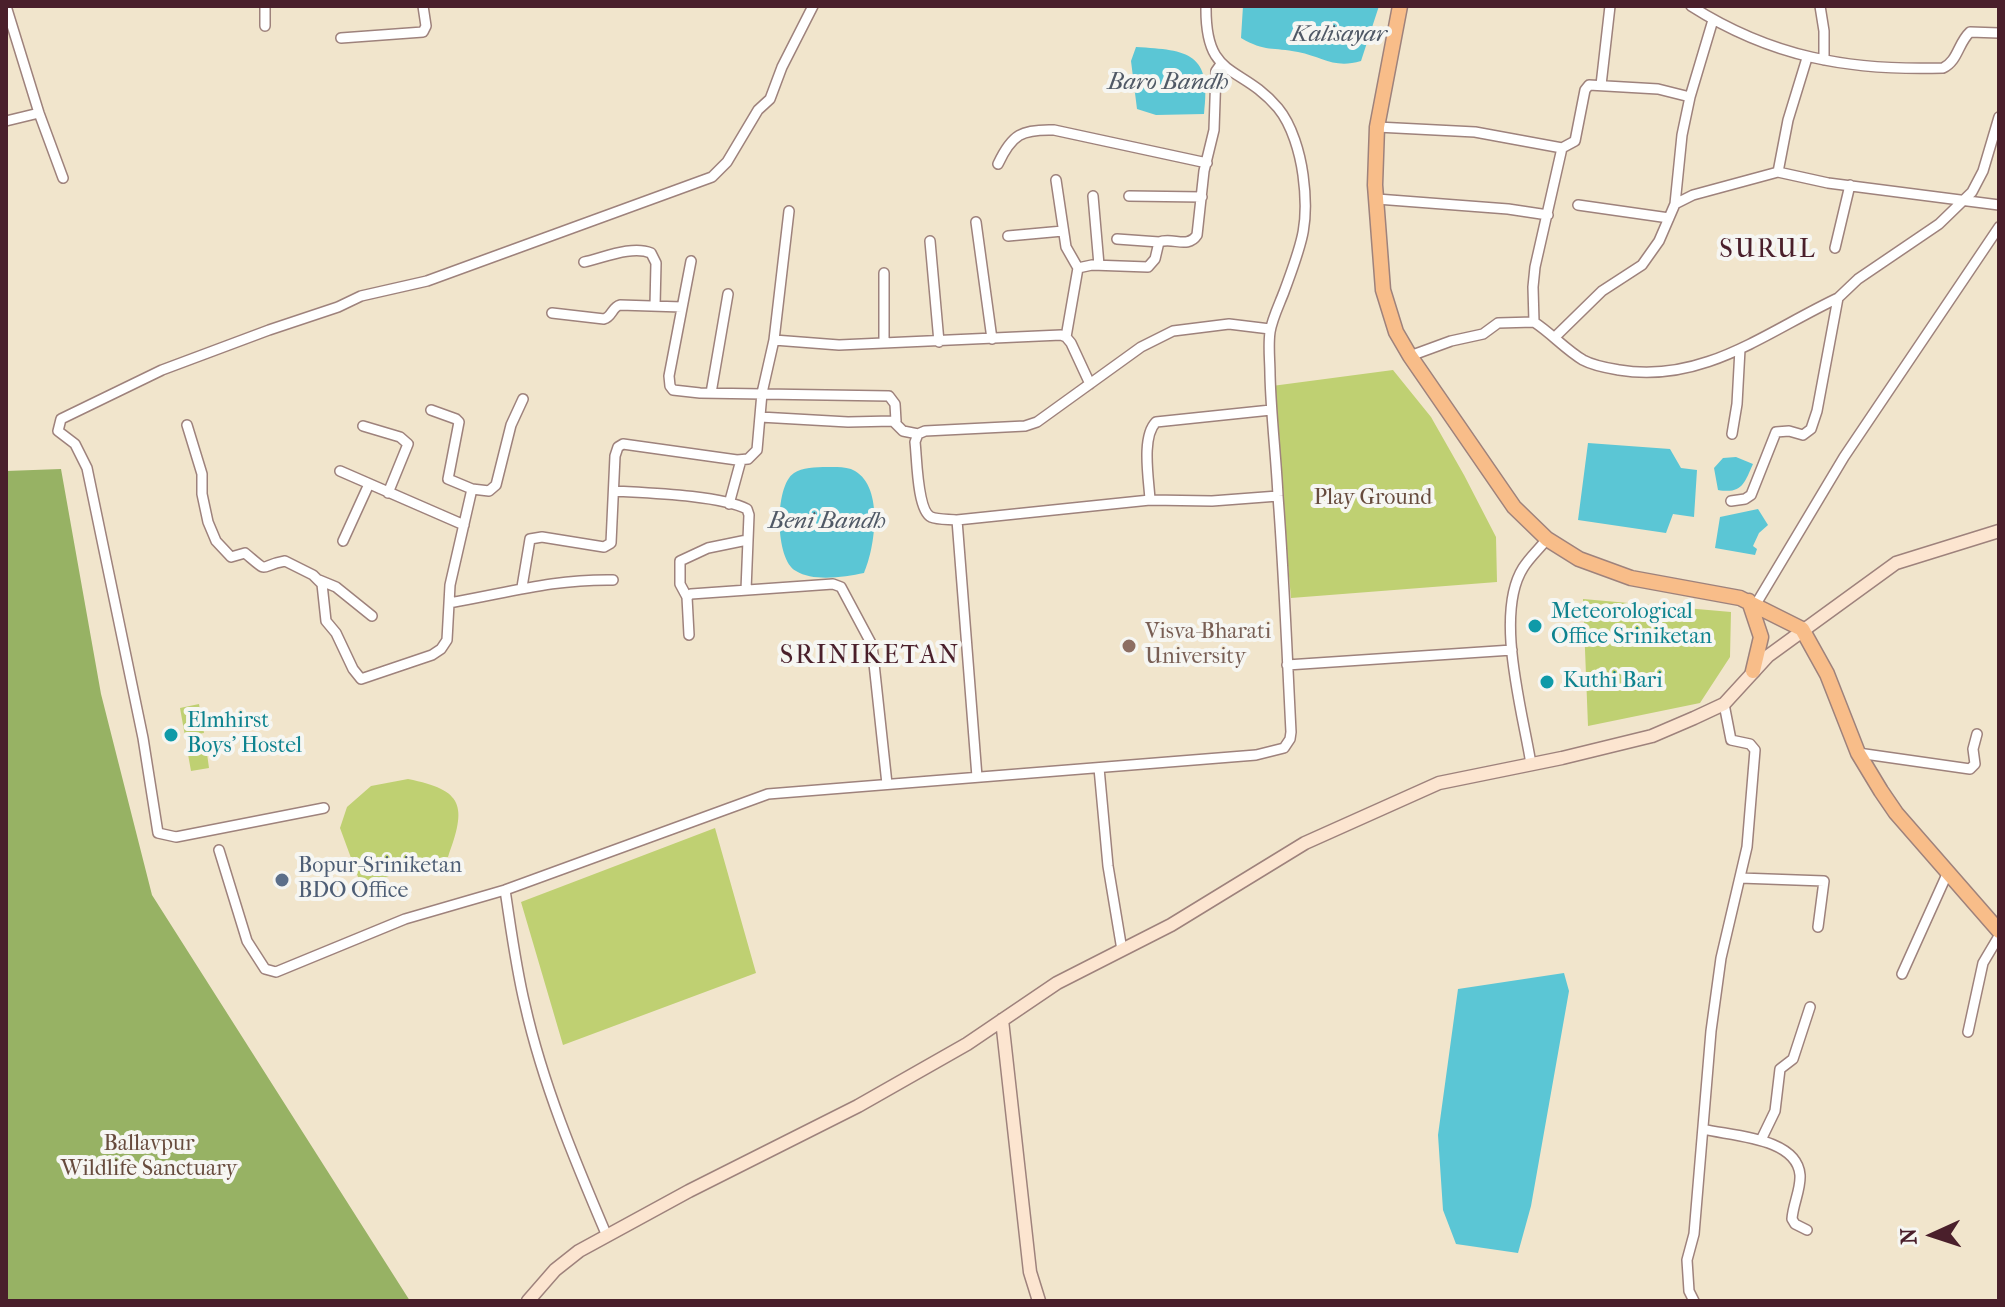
<!DOCTYPE html>
<html>
<head>
<meta charset="utf-8">
<style>
	body { margin:0 }
	#map { position:relative; width:2005px; height:1307px; overflow:hidden; background:#f1e5cc; font-family:"IM FELL French Canon",serif }
	canvas { display:block }
	.frame { position:absolute; inset:0; border:8px solid #4a1f2b; pointer-events:none }
	.north { position:absolute; left:1893px; top:1195px; width:80px; height:80px; -webkit-text-stroke:6px #f6f6f2; paint-order:stroke; rotate:267deg; font-size:22px; font-weight:700; line-height:32px; text-align:center; color:#4a1f2b }
	.north::after { content:''; display:block; margin:auto; width:28px; height:36px; background:#4a1f2b; clip-path:polygon(50% 0,100% 100%,50% 72%,0 100%) }
</style>
</head>
<body>
<div id="map">
<canvas width="2005" height="1307"></canvas>
<div class="frame"></div>
<div class="north">N</div>
</div>
<script>
const c = document.querySelector('canvas').getContext('2d');
c.lineJoin = 'round';
function fill(path, color) { c.fillStyle = color; c.fill(path, 'evenodd'); }
function stroke(path, color, width, dash) { c.strokeStyle = color; c.lineWidth = width; c.lineCap = dash ? 'butt' : 'round'; c.setLineDash(dash || []); c.stroke(path); }
function drawText(font, color, halo, rows, align = 'center') {
  c.font = font + ' "IM FELL French Canon",serif'; c.lineWidth = 8; c.setLineDash([]); c.textBaseline = 'middle'; c.strokeStyle = halo; c.fillStyle = color; for (const [text, x, y, turn = 0] of rows) {
    c.save(); c.translate(x, y); c.rotate((+turn || 0) * Math.PI / 180); c.textAlign = isNaN(turn) ? turn : align; if (halo) c.strokeText(text, 0, 0); c.fillText(text, 0, 0); c.restore();
  }
}
fill(new Path2D(`
	M 1393,370 L 1431,417 L 1464,475 L 1496,537 L 1497,582 L 1291,598 L 1272,386 Z
	M 1583,599 L 1731,612 L 1730,657 L 1700,703 L 1588,726 Z
	M 199,704 L 204,733 L 185,736 L 180,708 Z
	M 205,739 L 209,768 L 191,771 L 186,743 Z
	M 408,779 C 464,790 467,806 448,857 L 361,885 L 340,828 L 347,807 L 371,786 Z
	M 715,828 L 756,973 L 563,1045 L 521,902 Z`), '#bfd072');
fill(new Path2D(`
	M 61,469 L 101,694 L 152,895 L 410,1301 L 6,1301 L 6,471 Z`), '#97b264');
fill(new Path2D(`
	M 1243,6 L 1379,6 L 1361,61 C 1334,69 1323,57 1298,52 C 1273,47 1265,52 1241,38 Z
	M 1136,47 C 1189,50 1212,53 1204,114 L 1156,115 L 1137,109 L 1131,61 Z
	M 1588,443 L 1670,449 L 1681,468 L 1697,470 L 1694,517 L 1673,514 L 1666,533 L 1578,520 Z
	M 1736,457 L 1753,464 C 1744,484 1742,494 1718,490 L 1714,468 L 1723,458 Z
	M 837,467 C 843,467 850,468 855,471 C 884,488 875,548 864,573 C 844,577 814,582 796,571 C 775,560 774,486 794,473 C 804,466 824,467 837,467 Z
	M 1758,509 L 1768,525 L 1759,533 L 1753,546 L 1757,549 L 1755,555 L 1715,548 L 1720,517 Z
	M 1564,973 L 1569,991 L 1531,1206 L 1518,1253 L 1456,1244 L 1443,1210 L 1438,1135 L 1458,989 Z`), '#5bc6d5');
const street = new Path2D(`
	M 6,6 L 39,113 L 63,178
	M 1691,6 C 1771,57 1849,71 1943,68 C 1958,61 1958,43 1970,32 L 1999,33
	M 1820,6 L 1824,31 L 1824,60
	M 265,26 L 265,6
	M 341,38 L 423,32 L 426,26 L 423,6
	M 1601,85 L 1610,6
	M 6,121 L 39,113
	M 1377,127 L 1475,132 L 1562,148 L 1575,141 L 1585,90 L 1589,85 L 1658,89 L 1690,97
	M 998,164 C 1012,134 1022,129 1054,130 L 1207,163
	M 1778,172 L 1788,120 L 1807,58
	M 1056,180 L 1066,247 L 1078,268
	M 1093,196 L 1099,265
	M 1129,196 L 1202,197
	M 1377,199 L 1508,209 L 1548,215
	M 1675,204 L 1682,135 L 1690,97 L 1713,20
	M 1578,205 L 1669,218
	M 976,222 L 992,339
	M 1008,236 L 1063,231
	M 1117,239 L 1159,242
	M 930,241 L 939,342
	M 1835,248 L 1850,185
	M 691,261 L 669,376 L 670,386 L 673,390 L 700,393 L 889,396 L 895,404 L 896,421
	M 584,262 C 603,258 632,245 651,253 L 656,263 L 655,306
	M 884,273 L 884,343
	M 552,313 L 604,319 C 612,317 612,307 620,305 L 682,307
	M 1534,322 L 1533,287 L 1535,267 L 1562,148
	M 1270,329 L 1229,324 L 1173,331 L 1141,347 L 1037,422 L 1025,426 L 925,431 L 918,434 L 915,442 C 917,458 917,510 931,517 C 938,520 950,519 957,520 L 1150,500 L 1212,501 L 1278,496
	M 1556,336 L 1602,291 L 1642,265 L 1659,241 L 1675,204 L 1693,195 L 1778,172 L 1828,183 L 1999,205
	M 1066,337 L 1078,268 L 1092,265 L 1148,267 L 1155,259 L 1159,242 C 1173,237 1188,249 1197,235 L 1204,171 L 1214,130 L 1216,71 L 1221,64
	M 774,340 L 839,345 L 1061,335 L 1066,337 L 1071,343 L 1090,384
	M 1410,356 L 1451,341 L 1483,334 L 1498,323 L 1534,322 C 1551,333 1566,350 1583,360 C 1594,366 1607,368 1619,370 C 1703,384 1766,332 1838,298
	M 711,393 L 728,294
	M 431,410 L 456,419 L 459,422 L 448,479 L 472,489 L 489,491 L 496,485 L 511,425 L 523,399
	M 760,417 L 848,422 L 893,421 L 903,431 L 918,434
	M 187,425 L 202,474 L 202,494 L 208,522 L 216,541 L 231,557 L 245,553 C 271,575 257,566 285,561 L 313,575 L 322,584 L 326,621 L 336,633 L 353,669 L 361,679 L 432,655 L 441,649 L 447,640 L 450,585 L 472,489
	M 363,426 L 400,437 L 408,444 L 388,493
	M 1732,434 L 1737,404 L 1740,349
	M 340,471 L 464,525
	M 614,491 C 647,493 719,495 747,509 L 749,515 L 746,590
	M 1150,500 C 1149,480 1141,437 1156,422 L 1271,410
	M 1731,501 L 1745,499 L 1751,495 L 1776,432 L 1789,431 L 1803,435 L 1811,429 L 1817,411 L 1838,298 L 1858,279 L 1939,224 L 1972,192 L 1983,171 L 1999,117
	M 729,504 L 741,460
	M 957,520 L 977,777
	M 343,541 L 369,484
	M 319,580 L 336,587 L 372,616
	M 522,587 L 530,539 L 542,537 L 604,547 L 611,543 L 615,456 L 618,447 L 623,444 L 737,460 L 748,459 L 757,450 L 762,393 L 774,340 L 789,211
	M 687,597 L 680,584 L 680,561 L 708,548 L 747,540
	M 449,603 C 508,593 552,579 613,580
	M 1756,604 L 1844,457 L 1999,227
	M 689,635 L 687,597 L 691,594 L 833,584 L 841,587 L 872,645 L 887,784
	M 1287,665 L 1512,650
	M 1858,753 L 1970,769 L 1975,764 L 1973,749 L 1977,734
	M 1531,764 C 1523,713 1494,614 1523,568 C 1529,558 1540,548 1547,539
	M 1099,768 L 1108,866 L 1122,950
	M 324,808 L 176,837 L 158,833 L 143,738 L 87,468 L 75,444 L 58,431 L 61,419 L 162,370 L 269,330 L 338,307 L 361,296 L 427,281 L 712,177 L 727,162 L 758,110 L 770,99 L 782,67 L 813,6
	M 219,850 L 247,941 L 265,969 L 276,972 L 405,919 L 505,890 L 768,794 L 1256,755 L 1284,748 L 1290,739 L 1291,732 C 1287,653 1284,574 1278,496 C 1276,455 1271,415 1270,375 C 1270,361 1268,346 1270,332 C 1272,319 1279,305 1284,292 C 1301,245 1310,226 1303,175 C 1300,153 1292,125 1278,108 C 1240,63 1205,81 1206,6
	M 1740,878 L 1824,881 L 1818,927
	M 505,890 C 511,929 516,968 525,1005 C 543,1085 575,1161 607,1236
	M 1902,974 L 1948,872
	M 1968,1032 L 1983,963 L 1999,936
	M 1703,1129 C 1730,1136 1797,1137 1800,1175 C 1801,1189 1793,1204 1792,1219 L 1795,1224 L 1807,1230
	M 1761,1140 L 1775,1111 L 1780,1069 L 1793,1059 L 1810,1007
	M 1694,1301 L 1689,1291 L 1687,1260 L 1694,1234 L 1711,1031 L 1721,958 L 1747,847 L 1755,750 L 1750,744 L 1731,740 L 1724,704`);
const secondary = new Path2D(`
	M 1002,1020 L 1030,1272 L 1039,1301
	M 528,1301 L 555,1270 L 579,1251 L 689,1191 L 858,1106 L 967,1044 L 1057,983 L 1171,925 L 1305,843 L 1439,783 L 1562,758 L 1652,736 L 1694,718 L 1724,704 L 1768,656 L 1896,563 L 1999,531`);
const primary = new Path2D(`
	M 1400,6 L 1377,127 L 1375,185 L 1383,290 L 1396,332 L 1410,356 L 1514,507 L 1547,539 L 1579,559 L 1631,578 L 1740,598 L 1802,629 L 1827,674 L 1858,753 L 1881,791 L 1896,813 L 1999,931
	M 1749,601 L 1761,637 L 1753,671`);
stroke(street, '#9e827c', 12);
stroke(secondary, '#9e827c', 15);
stroke(primary, '#9e827c', 17);
stroke(street, '#fff', 9);
stroke(secondary, '#fce5d0', 12);
stroke(primary, '#f8bd89', 14);
for (const [x, y, r, color] of [
	[1535,626,8,"#0f9aa8"],
	[1129,646,8,"#8d6e63"],
	[1547,682,8,"#0f9aa8"],
	[171,735,8,"#0f9aa8"],
	[282,880,8,"#5c6f8a"]
]) { const dot = new Path2D(); dot.arc(x, y, r, 0, 2 * Math.PI); c.fillStyle = color; c.fill(dot); stroke(dot, '#f6f6f2', 3); }
drawText('22px', '#674b3d', '#f6f6f2', [
	["Play Ground",1373,499],
	["Ballavpur",149,1145],
	["Wildlife Sanctuary",149,1170]
]);
drawText('22px', '#0d838f', '#f6f6f2', [
	["Meteorological",1551,613],
	["Office Sriniketan",1551,638],
	["Kuthi Bari",1563,682],
	["Elmhirst",187,722],
	["Boys' Hostel",187,747]
], 'left');
drawText('22px', '#785e54', '#f6f6f2', [
	["Visva-Bharati",1145,633],
	["University",1145,658]
], 'left');
drawText('22px', '#4e5e75', '#f6f6f2', [
	["Bopur-Sriniketan",298,867],
	["BDO Office",298,892]
], 'left');
drawText('italic 24px', '#505966', '#f6f6f2', [
	["Kalisayar",1339,35],
	["Baro Bandh",1168,83],
	["Beni Bandh",827,522]
]);
c.letterSpacing = '2px';
drawText('26px', '#4a1f2b', '#f6f6f2', [
	["SURUL",1768,251],
	["SRINIKETAN",870,657]
]);
c.letterSpacing = '0px';
</script>
</body>
</html>
